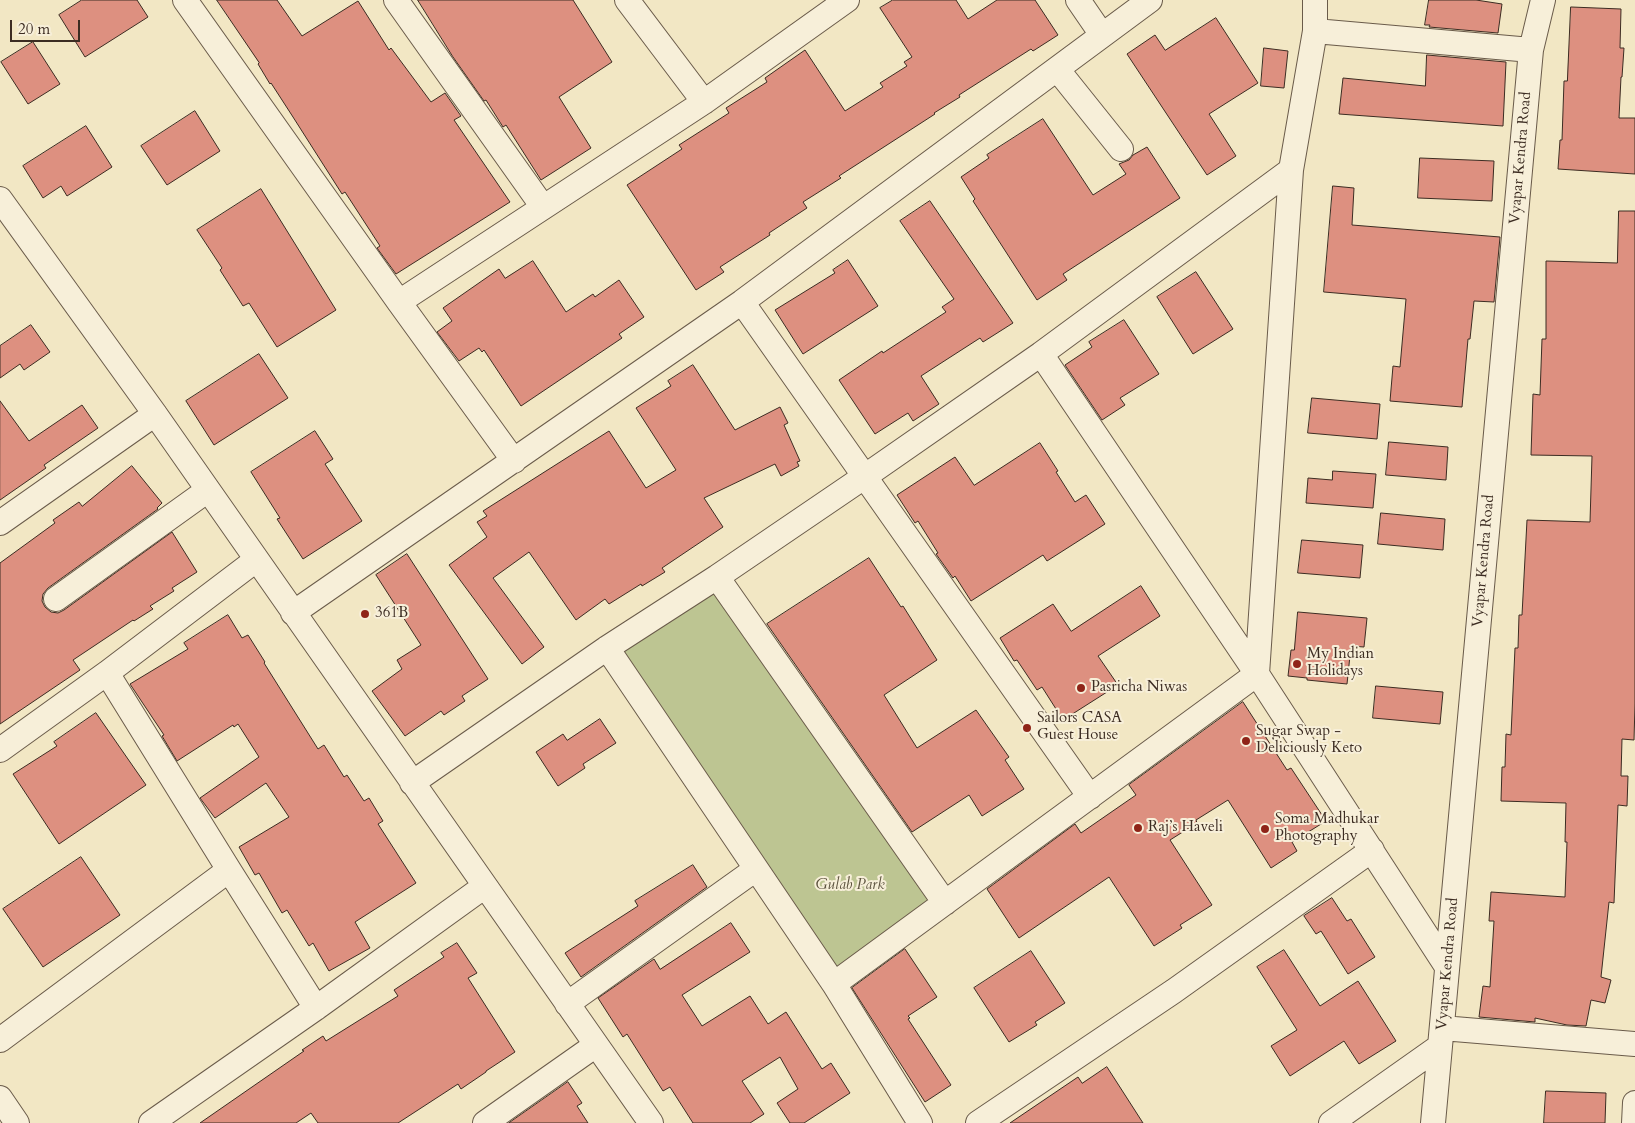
<!DOCTYPE html>
<html>
<head>
<meta charset="utf-8">
<style>
	body { margin:0 }
	#map { position:relative; width:1635px; height:1123px; overflow:hidden; background:#f2e7c4; font-family:Cardo,serif }
	canvas { display:block }
	.scale { position:absolute; left:10px; top:20px; width:70px; height:22px; box-sizing:border-box; border:2px solid #3c2c22; border-top:0; padding-left:6px; font-size:15px; line-height:18px; white-space:nowrap; color:#3c2c22; -webkit-text-stroke:4px #f7efd9; paint-order:stroke }
</style>
</head>
<body>
<div id="map">
<canvas width="1635" height="1123"></canvas>
<div class="scale">20 m</div>
</div>
<script>
const c = document.querySelector('canvas').getContext('2d');
c.lineJoin = 'round';
function fill(path, color) { c.fillStyle = color; c.fill(path, 'evenodd'); }
function stroke(path, color, width, dash) { c.strokeStyle = color; c.lineWidth = width; c.lineCap = dash ? 'butt' : 'round'; c.setLineDash(dash || []); c.stroke(path); }
function drawText(font, color, halo, rows, align = 'center') {
  c.font = font + ' Cardo,serif'; c.lineWidth = 4; c.setLineDash([]); c.textBaseline = 'middle'; c.strokeStyle = halo; c.fillStyle = color; for (const [text, x, y, turn = 0] of rows) {
    c.save(); c.translate(x, y); c.rotate((+turn || 0) * Math.PI / 180); c.textAlign = isNaN(turn) ? turn : align; if (halo) c.strokeText(text, 0, 0); c.fillText(text, 0, 0); c.restore();
  }
}
fill(new Path2D(`
	M 717,577 L 945,903 L 834,984 L 607,648 Z`), '#bdc592');
const building = new Path2D(`
	M 82,0 L 137,0 L 148,17 L 85,57 L 59,15 Z
	M 217,0 L 277,0 L 302,36 L 358,1 L 389,50 L 391,48 L 431,102 L 445,93 L 461,116 L 454,120 L 510,202 L 396,274 L 377,248 L 380,246 L 345,192 L 342,194 L 293,117 L 271,83 L 270,84 L 258,64 L 259,63 Z
	M 418,0 L 573,0 L 612,62 L 559,97 L 591,148 L 541,180 L 506,125 L 503,127 L 486,100 L 484,101 L 453,57 Z
	M 893,0 L 956,0 L 968,19 L 997,0 L 1035,0 L 1058,35 L 1033,51 L 1031,49 L 959,95 L 960,97 L 934,113 L 935,114 L 839,176 L 841,178 L 803,202 L 807,208 L 769,233 L 770,235 L 720,267 L 724,272 L 696,290 L 627,185 L 682,149 L 679,145 L 729,113 L 726,108 L 767,82 L 765,78 L 805,50 L 845,111 L 883,87 L 880,83 L 907,66 L 904,62 L 912,57 L 880,8 Z
	M 1429,0 L 1476,0 L 1502,4 L 1498,33 L 1429,27 L 1430,25 L 1425,25 Z
	M 1571,7 L 1621,9 L 1620,48 L 1624,48 L 1622,77 L 1621,77 L 1619,118 L 1635,118 L 1635,174 L 1558,169 L 1560,140 L 1562,140 L 1564,81 L 1567,81 Z
	M 1216,18 L 1258,83 L 1209,114 L 1236,156 L 1207,175 L 1127,54 L 1155,35 L 1165,50 Z
	M 33,42 L 60,84 L 28,104 L 1,62 Z
	M 1264,48 L 1288,51 L 1284,88 L 1261,86 Z
	M 1427,55 L 1506,62 L 1503,126 L 1339,114 L 1343,78 L 1425,86 Z
	M 195,111 L 220,151 L 167,185 L 141,146 Z
	M 1043,119 L 1093,195 L 1126,174 L 1119,164 L 1129,160 L 1133,155 L 1147,147 L 1180,198 L 1063,274 L 1067,280 L 1037,300 L 973,201 L 975,199 L 961,177 L 989,158 L 987,155 Z
	M 86,126 L 112,167 L 67,196 L 61,186 L 43,198 L 23,166 Z
	M 1420,158 L 1494,161 L 1492,201 L 1418,198 Z
	M 1333,186 L 1354,188 L 1352,225 L 1500,237 L 1494,302 L 1474,301 L 1470,339 L 1468,339 L 1462,407 L 1390,401 L 1393,366 L 1400,367 L 1406,299 L 1324,292 Z
	M 261,189 L 336,310 L 277,347 L 249,303 L 243,306 L 220,270 L 222,268 L 197,230 Z
	M 930,201 L 1013,323 L 983,342 L 980,338 L 921,376 L 939,404 L 913,421 L 908,413 L 875,434 L 839,380 L 882,351 L 883,353 L 946,312 L 942,307 L 954,299 L 900,221 Z
	M 1619,211 L 1635,211 L 1635,704 L 1634,740 L 1622,739 L 1621,776 L 1628,776 L 1627,806 L 1618,805 L 1614,903 L 1609,902 L 1601,977 L 1611,980 L 1605,1003 L 1591,1000 L 1586,1026 L 1567,1025 L 1535,1018 L 1535,1022 L 1479,1017 L 1483,986 L 1490,987 L 1494,921 L 1489,921 L 1491,892 L 1565,897 L 1567,842 L 1565,842 L 1566,803 L 1501,801 L 1502,767 L 1505,767 L 1506,734 L 1511,735 L 1515,648 L 1518,648 L 1519,615 L 1522,615 L 1527,520 L 1590,522 L 1592,456 L 1531,455 L 1533,394 L 1540,395 L 1542,339 L 1546,339 L 1546,261 L 1617,263 Z
	M 848,260 L 878,306 L 803,354 L 775,310 L 835,273 L 833,270 Z
	M 533,261 L 566,312 L 593,294 L 595,297 L 619,280 L 644,317 L 619,334 L 622,338 L 521,406 L 484,350 L 482,352 L 479,348 L 459,361 L 437,332 L 452,321 L 443,308 L 499,269 L 505,278 Z
	M 1196,272 L 1233,329 L 1193,354 L 1157,297 Z
	M 1124,320 L 1159,374 L 1120,398 L 1125,405 L 1102,420 L 1065,365 L 1092,347 L 1089,342 Z
	M 31,325 L 50,352 L 24,370 L 20,364 L 0,378 L 0,346 Z
	M 259,354 L 288,398 L 214,445 L 186,401 Z
	M 693,365 L 735,430 L 780,407 L 788,423 L 784,425 L 800,461 L 797,462 L 799,466 L 781,476 L 775,464 L 704,498 L 723,527 L 662,568 L 665,572 L 642,586 L 641,584 L 609,604 L 605,599 L 576,620 L 529,552 L 493,578 L 544,647 L 522,664 L 449,565 L 487,537 L 477,522 L 487,516 L 483,511 L 609,431 L 646,488 L 676,470 L 636,408 L 671,386 L 668,381 Z
	M 1312,398 L 1380,404 L 1377,439 L 1308,433 Z
	M 0,401 L 29,441 L 82,405 L 98,428 L 44,465 L 46,468 L 0,500 Z
	M 315,431 L 333,459 L 325,464 L 362,521 L 303,559 L 277,519 L 280,518 L 251,472 Z
	M 1389,442 L 1448,447 L 1446,480 L 1386,475 Z
	M 1040,443 L 1058,471 L 1056,472 L 1075,502 L 1086,495 L 1105,524 L 1047,561 L 1043,555 L 971,601 L 955,576 L 953,578 L 941,561 L 936,554 L 938,553 L 918,521 L 915,523 L 897,495 L 955,457 L 974,485 Z
	M 132,466 L 162,503 L 157,508 L 158,509 L 48,588 L 43,594 L 42,601 L 45,607 L 51,612 L 58,613 L 64,610 L 172,532 L 197,572 L 172,588 L 174,591 L 150,606 L 153,609 L 134,621 L 133,620 L 73,660 L 80,670 L 0,724 L 0,563 L 55,523 L 53,520 L 79,502 L 82,506 Z
	M 1333,471 L 1376,474 L 1373,508 L 1306,503 L 1308,478 L 1332,480 Z
	M 1381,513 L 1445,519 L 1443,550 L 1378,544 Z
	M 1302,540 L 1363,545 L 1360,578 L 1298,573 Z
	M 407,554 L 488,679 L 462,696 L 465,701 L 444,715 L 441,711 L 405,736 L 372,691 L 402,669 L 397,660 L 421,645 L 376,575 Z
	M 869,558 L 901,607 L 903,606 L 937,660 L 884,695 L 917,748 L 976,710 L 1009,757 L 1005,760 L 1024,789 L 982,816 L 969,795 L 912,832 L 767,624 Z
	M 1141,586 L 1160,616 L 1098,656 L 1118,685 L 1063,720 L 1042,687 L 1037,690 L 1017,660 L 1014,661 L 1000,638 L 1053,604 L 1071,631 Z
	M 1298,612 L 1367,618 L 1364,647 L 1351,646 L 1347,684 L 1307,680 L 1307,678 L 1288,676 L 1291,650 L 1294,650 Z
	M 228,615 L 242,638 L 248,635 L 265,662 L 264,663 L 318,749 L 324,745 L 344,777 L 347,775 L 364,801 L 369,798 L 383,821 L 378,824 L 416,883 L 355,922 L 370,948 L 329,971 L 313,943 L 309,946 L 287,910 L 282,913 L 259,873 L 255,875 L 239,847 L 289,817 L 266,783 L 215,818 L 200,798 L 259,757 L 238,724 L 234,727 L 233,725 L 177,761 L 162,736 L 164,735 L 130,684 L 188,649 L 184,643 Z
	M 1376,686 L 1443,692 L 1440,724 L 1373,718 Z
	M 1243,702 L 1287,770 L 1291,768 L 1326,821 L 1292,842 L 1297,851 L 1271,868 L 1228,800 L 1196,820 L 1197,823 L 1170,840 L 1212,905 L 1180,925 L 1182,928 L 1154,946 L 1109,877 L 1019,938 L 987,889 L 1075,824 L 1081,833 L 1136,795 L 1129,785 Z
	M 96,713 L 146,785 L 59,844 L 13,774 L 57,746 L 54,742 Z
	M 600,719 L 616,743 L 583,764 L 585,768 L 558,786 L 536,752 L 563,734 L 567,740 Z
	M 81,857 L 120,915 L 43,967 L 3,909 Z
	M 693,865 L 707,887 L 581,977 L 565,953 L 638,906 L 635,901 Z
	M 1332,898 L 1347,921 L 1351,919 L 1375,957 L 1348,974 L 1321,931 L 1316,934 L 1304,916 Z
	M 731,923 L 750,952 L 682,995 L 702,1026 L 750,996 L 768,1024 L 786,1012 L 822,1069 L 831,1063 L 850,1093 L 804,1123 L 790,1123 L 777,1103 L 798,1089 L 780,1057 L 742,1081 L 764,1114 L 750,1123 L 693,1123 L 670,1087 L 663,1091 L 627,1034 L 623,1037 L 598,998 L 654,959 L 660,969 Z
	M 457,943 L 477,973 L 468,978 L 515,1052 L 486,1071 L 486,1072 L 461,1089 L 458,1084 L 398,1123 L 318,1123 L 311,1113 L 296,1123 L 200,1123 L 304,1051 L 302,1050 L 323,1036 L 326,1041 L 398,996 L 394,990 L 444,957 L 441,953 Z
	M 905,949 L 937,997 L 908,1016 L 910,1018 L 908,1019 L 951,1085 L 925,1102 L 852,988 Z
	M 1284,950 L 1320,1006 L 1358,981 L 1396,1041 L 1359,1064 L 1344,1041 L 1290,1076 L 1271,1046 L 1297,1030 L 1257,967 Z
	M 1031,951 L 1065,1003 L 1035,1022 L 1037,1025 L 1009,1042 L 974,988 Z
	M 1107,1067 L 1143,1123 L 1010,1123 L 1078,1077 L 1082,1083 Z
	M 568,1082 L 582,1103 L 577,1106 L 588,1123 L 509,1123 Z
	M 1546,1091 L 1606,1093 L 1605,1123 L 1544,1123 Z`);
fill(building, '#dd9080');
stroke(building, '#3c2c22', 1);
const street = new Path2D(`
	M 185,0 L 399,302 L 514,461
	M 396,0 L 543,207
	M 627,0 L 704,102
	M 1078,0 L 1102,35
	M 1315,31 L 1531,50
	M 1057,69 L 1121,149
	M 0,199 L 155,414 L 651,1123
	M 399,302 L 704,102 L 847,0
	M 742,302 L 1090,797
	M 1041,354 L 1257,674 L 1447,967
	M 0,523 L 155,414
	M 717,577 L 945,903
	M 56,599 L 208,490
	M 293,613 L 742,302 L 1150,0
	M 607,648 L 834,984 L 920,1123
	M 107,673 L 229,870 L 316,1008
	M 0,750 L 107,673 L 256,560
	M 412,783 L 607,648 L 717,577 L 864,477 L 1041,354 L 1291,170
	M 834,984 L 1257,674 L 1291,170 L 1315,31 L 1315,0
	M 567,1004 L 756,869
	M 1442,1028 L 1635,1044
	M 0,1040 L 229,870
	M 0,1098 L 17,1123
	M 151,1123 L 316,1008 L 485,886
	M 485,1123 L 596,1045
	M 978,1123 L 1174,991 L 1372,850
	M 1331,1123 L 1440,1046
	M 1433,1123 L 1531,50 L 1543,0
	M 1634,1123 L 1635,1103`);
stroke(street, '#6a5b4a', 26);
stroke(street, '#f7efd9', 24);
for (const [x, y, r, color] of [
	[365,614,5,"#8f2418"],
	[1297,664,5,"#8f2418"],
	[1081,688,5,"#8f2418"],
	[1027,728,5,"#8f2418"],
	[1246,741,5,"#8f2418"],
	[1138,828,5,"#8f2418"],
	[1265,829,5,"#8f2418"]
]) { const dot = new Path2D(); dot.arc(x, y, r, 0, 2 * Math.PI); c.fillStyle = color; c.fill(dot); stroke(dot, '#f7efd9', 2); }
drawText('15px', '#3c2c22', '#f7efd9', [
	["Vyapar Kendra Road",1521,158,-85],
	["Vyapar Kendra Road",1484,561,-85],
	["Vyapar Kendra Road",1448,964,-85]
]);
drawText('15px', '#3c2c22', '#f7efd9', [
	["361B",375,614],
	["My Indian",1307,655],
	["Holidays",1307,672],
	["Pasricha Niwas",1091,688],
	["Sailors CASA",1037,719],
	["Guest House",1037,736],
	["Sugar Swap -",1256,732],
	["Deliciously Keto",1256,749],
	["Soma Madhukar",1275,820],
	["Photography",1275,837],
	["Raj’s Haveli",1148,828]
], 'left');
drawText('italic 15px', '#5c523e', '#f7efd9', [
	["Gulab Park",850,886]
]);
</script>
</body>
</html>
